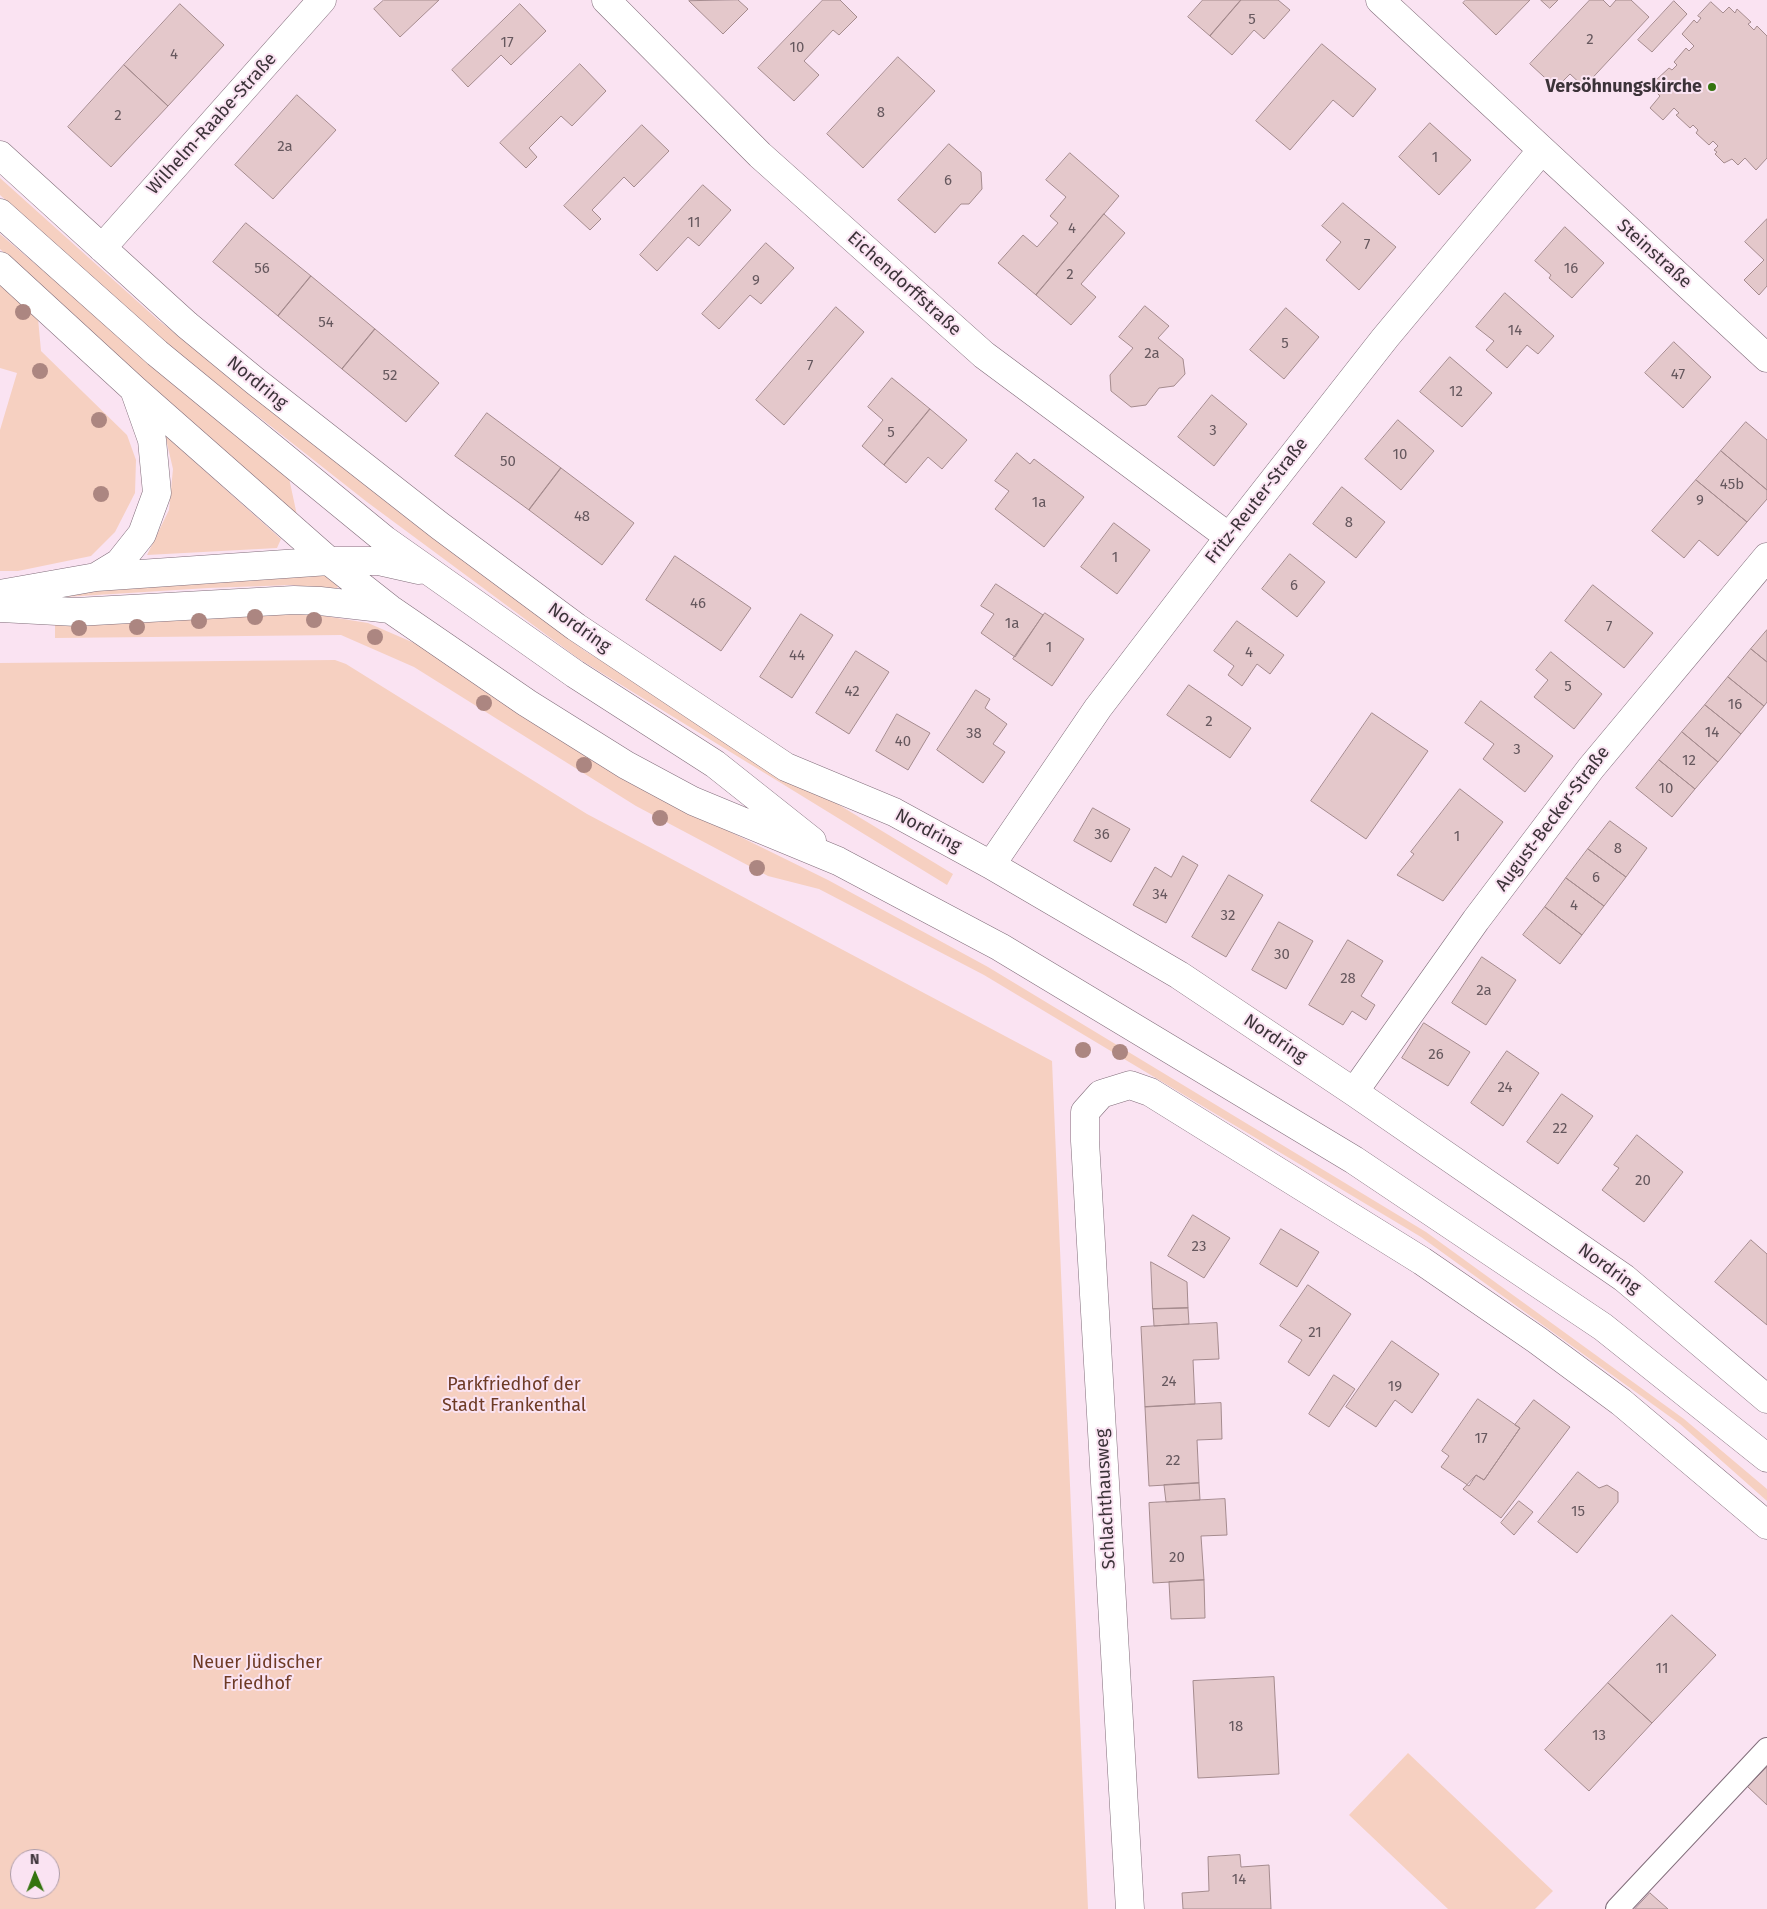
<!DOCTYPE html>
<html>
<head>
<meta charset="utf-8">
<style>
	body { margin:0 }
	#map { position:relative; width:1767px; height:1909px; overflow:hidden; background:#fae3f2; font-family:"Fira Sans",sans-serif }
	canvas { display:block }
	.north { position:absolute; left:10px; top:1849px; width:50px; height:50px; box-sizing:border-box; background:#fae3f2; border:1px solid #ae9da8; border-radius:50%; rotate:359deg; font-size:14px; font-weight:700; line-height:20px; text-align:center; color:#3c3339 }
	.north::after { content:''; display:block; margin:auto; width:18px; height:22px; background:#34740f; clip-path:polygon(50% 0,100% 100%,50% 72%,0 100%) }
</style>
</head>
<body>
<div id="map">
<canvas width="1767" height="1909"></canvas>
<div class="north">N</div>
</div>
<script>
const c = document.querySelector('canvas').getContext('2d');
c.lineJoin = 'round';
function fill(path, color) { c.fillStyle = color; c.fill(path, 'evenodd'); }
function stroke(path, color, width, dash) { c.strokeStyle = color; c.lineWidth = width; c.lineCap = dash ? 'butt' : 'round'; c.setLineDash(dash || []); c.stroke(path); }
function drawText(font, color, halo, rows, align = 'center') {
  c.font = font + ' "Fira Sans",sans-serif'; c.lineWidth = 4; c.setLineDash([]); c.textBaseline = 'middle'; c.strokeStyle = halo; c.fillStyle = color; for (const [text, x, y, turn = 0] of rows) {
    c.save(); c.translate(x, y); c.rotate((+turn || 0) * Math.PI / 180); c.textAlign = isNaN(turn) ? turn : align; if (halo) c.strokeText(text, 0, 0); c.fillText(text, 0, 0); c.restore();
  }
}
fill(new Path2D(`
	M 0,178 L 157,319 L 377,493 L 585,651 L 953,874 L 947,885 L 579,659 L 367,502 L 146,328 L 0,195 Z
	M 0,234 L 289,478 L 298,520 L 0,249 Z
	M 0,284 L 38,318 L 41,351 L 127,435 L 136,460 L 135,493 L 115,532 L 91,556 L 18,571 L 0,571 L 0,430 L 17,373 L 0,368 Z
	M 165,435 L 281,539 L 277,548 L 147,555 L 169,510 L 173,469 Z
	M 325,572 L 340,583 L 337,588 L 332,590 L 292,585 L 208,588 L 33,599 L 119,582 Z
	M 306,613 L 368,623 L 428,649 L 645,790 L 828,880 L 988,967 L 1426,1232 L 1684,1419 L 1767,1489 L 1767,1501 L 1680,1424 L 1421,1237 L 984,975 L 819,889 L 768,876 L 636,806 L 414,667 L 341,635 L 55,638 L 55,616 Z
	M 335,660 L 346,664 L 587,814 L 1052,1061 L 1088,1909 L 0,1909 L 0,663 ZM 20,1859 L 50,1859 L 50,1889 L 20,1889 Z
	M 1408,1753 L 1553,1891 L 1535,1909 L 1448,1909 L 1349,1815 Z`), '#f6d0c1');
const building = new Path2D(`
	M 384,0 L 439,0 L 400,37 L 374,9 Z
	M 738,0 L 748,9 L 723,34 L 689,1 Z
	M 823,0 L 840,0 L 857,17 L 839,35 L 833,30 L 804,61 L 819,75 L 794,101 L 758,68 Z
	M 1203,0 L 1241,0 L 1210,36 L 1188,17 Z
	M 1241,0 L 1278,0 L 1290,10 L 1264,39 L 1254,30 L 1232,55 L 1210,36 Z
	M 1466,0 L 1530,0 L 1496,35 L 1463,3 Z
	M 1541,0 L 1558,0 L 1550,8 Z
	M 1590,0 L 1603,0 L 1610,7 L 1616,0 L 1631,0 L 1649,17 L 1584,87 L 1570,74 L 1556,88 L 1530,64 Z
	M 1674,1 L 1687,14 L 1652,52 L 1638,40 Z
	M 1711,2 L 1723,13 L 1729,7 L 1735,13 L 1737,9 L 1751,22 L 1748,24 L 1754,30 L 1757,26 L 1767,36 L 1767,158 L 1756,170 L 1745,158 L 1738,165 L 1732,159 L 1724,163 L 1715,154 L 1717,152 L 1714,150 L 1718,146 L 1713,141 L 1709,145 L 1696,133 L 1698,130 L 1693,125 L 1690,128 L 1676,115 L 1679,113 L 1674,108 L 1663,120 L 1650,108 L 1660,96 L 1654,90 L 1660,84 L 1656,80 L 1669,68 L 1672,70 L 1677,65 L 1674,62 L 1686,48 L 1689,51 L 1694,46 L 1682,34 L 1694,20 L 1697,23 L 1701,18 L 1698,16 Z
	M 180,4 L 224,45 L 168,106 L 124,65 Z
	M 520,4 L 546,31 L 511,65 L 501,55 L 468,87 L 452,70 Z
	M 1322,44 L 1376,89 L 1353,117 L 1333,100 L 1290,150 L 1256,121 Z
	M 898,57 L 935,91 L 863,168 L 827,134 Z
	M 580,64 L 606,91 L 572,126 L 561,116 L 529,148 L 537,157 L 526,168 L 500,143 Z
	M 124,65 L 168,106 L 111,167 L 68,127 Z
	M 297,95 L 336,130 L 273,199 L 235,165 Z
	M 1430,123 L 1471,160 L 1439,195 L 1399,157 Z
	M 642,125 L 669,151 L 634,187 L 624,177 L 592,210 L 601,219 L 590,230 L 564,206 Z
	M 949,144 L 981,172 L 982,189 L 969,204 L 961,204 L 935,233 L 898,200 Z
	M 1070,153 L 1119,196 L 1036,295 L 998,263 L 1023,235 L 1037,247 L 1058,223 L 1050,216 L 1066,197 L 1046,180 Z
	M 703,185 L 731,210 L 699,246 L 688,237 L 657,271 L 640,255 Z
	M 1343,203 L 1396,247 L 1359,290 L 1326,260 L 1341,242 L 1322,226 Z
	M 1104,214 L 1125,233 L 1081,284 L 1096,297 L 1071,325 L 1036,295 Z
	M 1767,219 L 1767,286 L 1759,295 L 1744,280 L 1764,260 L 1745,242 Z
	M 246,223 L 311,276 L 278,316 L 213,262 Z
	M 1565,227 L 1604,263 L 1572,298 L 1549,278 L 1551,275 L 1535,261 Z
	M 766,243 L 794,268 L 761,304 L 750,295 L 719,329 L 702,314 Z
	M 311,276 L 375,329 L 342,369 L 278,316 Z
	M 1505,293 L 1554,336 L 1538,354 L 1527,345 L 1507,368 L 1486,350 L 1494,341 L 1476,327 Z
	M 1145,306 L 1169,326 L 1158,338 L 1183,359 L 1185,374 L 1174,386 L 1159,388 L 1146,405 L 1131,407 L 1111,391 L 1110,375 L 1133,348 L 1119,337 Z
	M 836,307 L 864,332 L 784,425 L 756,400 Z
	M 1286,308 L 1319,337 L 1284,379 L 1250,350 Z
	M 375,329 L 439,383 L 406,422 L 342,369 Z
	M 1674,342 L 1711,377 L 1683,408 L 1645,373 Z
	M 1450,357 L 1492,393 L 1462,427 L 1420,392 Z
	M 892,378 L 930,409 L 884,465 L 862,446 L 883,420 L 868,407 Z
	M 1212,395 L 1247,424 L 1214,466 L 1178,437 Z
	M 930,409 L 967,440 L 942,469 L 928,457 L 906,483 L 884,465 Z
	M 487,413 L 561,468 L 529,510 L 455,456 Z
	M 1398,420 L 1434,451 L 1401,490 L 1365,459 Z
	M 1746,422 L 1767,440 L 1767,490 L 1721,451 Z
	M 1721,451 L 1767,490 L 1767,499 L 1747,522 L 1696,480 Z
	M 1017,453 L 1030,464 L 1034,459 L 1084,497 L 1044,547 L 995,509 L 1009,491 L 995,481 Z
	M 561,468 L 634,523 L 602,565 L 529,510 Z
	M 1696,480 L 1747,522 L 1718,556 L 1699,540 L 1684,558 L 1652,531 Z
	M 1342,487 L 1385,522 L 1356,558 L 1313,524 Z
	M 1114,523 L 1150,550 L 1117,594 L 1081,567 Z
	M 1290,554 L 1325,582 L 1297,617 L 1262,589 Z
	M 675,556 L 751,608 L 721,651 L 646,600 Z
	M 996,584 L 1043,615 L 1015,657 L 981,633 L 994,614 L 981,606 Z
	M 1593,585 L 1653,633 L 1624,668 L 1565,621 Z
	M 1045,613 L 1084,639 L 1052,686 L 1013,659 Z
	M 801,614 L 833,635 L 792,698 L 760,677 Z
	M 1237,621 L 1284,655 L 1270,674 L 1257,664 L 1242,686 L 1228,675 L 1234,666 L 1214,651 Z
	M 1767,630 L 1767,662 L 1751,649 Z
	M 1751,649 L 1767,662 L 1767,702 L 1764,706 L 1728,677 Z
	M 856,651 L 889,672 L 849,734 L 816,713 Z
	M 1551,652 L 1602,694 L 1574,729 L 1534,697 L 1548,680 L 1536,670 Z
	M 1728,677 L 1764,706 L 1741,734 L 1705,705 Z
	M 1189,685 L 1251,728 L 1230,758 L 1167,715 Z
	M 976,690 L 990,699 L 985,708 L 1007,724 L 993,744 L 1005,752 L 983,783 L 937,750 Z
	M 1481,701 L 1553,756 L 1525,792 L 1483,759 L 1494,744 L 1465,723 Z
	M 1705,705 L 1741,734 L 1718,762 L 1682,732 Z
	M 1372,713 L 1428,751 L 1366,839 L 1311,801 Z
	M 897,714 L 930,733 L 908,770 L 876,751 Z
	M 1682,732 L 1718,762 L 1695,789 L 1659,760 Z
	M 1659,760 L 1695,789 L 1672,817 L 1636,788 Z
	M 1460,789 L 1503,822 L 1443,901 L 1397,875 L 1414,854 L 1411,852 Z
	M 1093,808 L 1130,829 L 1111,862 L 1074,841 Z
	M 1610,821 L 1647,848 L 1626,877 L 1588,849 Z
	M 1588,849 L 1626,877 L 1604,906 L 1566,878 Z
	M 1183,856 L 1198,865 L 1166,923 L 1133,905 L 1155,867 L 1171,877 Z
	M 1229,875 L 1263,895 L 1226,957 L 1192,937 Z
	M 1566,878 L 1604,906 L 1582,935 L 1545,907 Z
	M 1545,907 L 1582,935 L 1560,964 L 1523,935 Z
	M 1279,922 L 1313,941 L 1286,989 L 1252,970 Z
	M 1348,940 L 1383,961 L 1361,996 L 1375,1005 L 1366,1020 L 1352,1011 L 1343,1025 L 1309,1005 Z
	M 1482,957 L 1516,980 L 1486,1025 L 1452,1003 Z
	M 1424,1023 L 1470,1052 L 1448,1086 L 1402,1058 Z
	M 1507,1051 L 1539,1073 L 1503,1126 L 1471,1103 Z
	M 1562,1094 L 1593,1116 L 1558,1164 L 1527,1142 Z
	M 1637,1135 L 1683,1172 L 1644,1222 L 1602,1190 L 1619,1168 L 1614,1165 Z
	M 1193,1215 L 1230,1238 L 1204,1278 L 1168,1256 Z
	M 1281,1229 L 1319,1252 L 1297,1287 L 1260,1264 Z
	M 1751,1240 L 1767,1254 L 1767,1325 L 1715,1282 Z
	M 1151,1262 L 1187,1282 L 1188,1308 L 1153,1309 Z
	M 1308,1285 L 1351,1314 L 1309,1376 L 1288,1362 L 1302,1340 L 1280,1326 Z
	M 1188,1308 L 1189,1324 L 1154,1326 L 1153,1309 Z
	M 1217,1323 L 1219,1359 L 1193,1360 L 1195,1404 L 1145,1407 L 1141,1327 Z
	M 1392,1341 L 1439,1374 L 1412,1413 L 1395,1400 L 1376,1427 L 1346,1407 Z
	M 1334,1375 L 1355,1389 L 1329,1427 L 1309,1414 Z
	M 1478,1399 L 1520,1428 L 1484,1480 L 1476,1475 L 1469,1486 L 1441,1467 L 1449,1456 L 1442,1451 Z
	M 1534,1400 L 1570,1427 L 1501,1518 L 1463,1489 L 1476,1475 L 1484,1480 L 1520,1428 L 1515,1425 Z
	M 1221,1403 L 1222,1439 L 1197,1440 L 1199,1483 L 1149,1486 L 1145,1407 Z
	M 1578,1472 L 1599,1488 L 1607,1485 L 1618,1492 L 1618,1502 L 1577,1553 L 1538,1522 Z
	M 1199,1483 L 1200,1500 L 1166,1502 L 1164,1485 Z
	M 1225,1499 L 1227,1535 L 1201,1536 L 1204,1580 L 1153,1583 L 1149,1503 Z
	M 1519,1501 L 1533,1512 L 1514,1535 L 1501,1523 Z
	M 1204,1580 L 1205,1618 L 1171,1619 L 1169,1582 Z
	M 1672,1615 L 1716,1655 L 1652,1723 L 1608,1683 Z
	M 1274,1677 L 1279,1774 L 1198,1778 L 1193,1681 Z
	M 1608,1683 L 1652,1723 L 1589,1791 L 1545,1750 Z
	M 1767,1767 L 1767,1805 L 1748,1787 Z
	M 1240,1855 L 1241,1867 L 1269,1865 L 1271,1909 L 1183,1909 L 1182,1893 L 1209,1891 L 1208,1857 Z
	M 1650,1893 L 1668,1909 L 1635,1909 Z`);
fill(building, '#e4c8cb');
stroke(building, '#a58b8e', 1);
const service = new Path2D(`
	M 1617,1909 L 1767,1749`);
const minor = new Path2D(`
	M 606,0 L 760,155 L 984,355 L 1229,537
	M 1380,0 L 1767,358
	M 0,155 L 187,325 L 255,381 L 440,526 L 576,627 L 786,767 L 894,812 L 991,865 L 1179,975 L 1354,1092 L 1624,1278 L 1767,1399
	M 102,248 L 322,0
	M 991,865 L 1098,708 L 1229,537 L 1385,338 L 1541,151
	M 1354,1092 L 1476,920 L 1591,768 L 1767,557
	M 1130,1909 L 1085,1141 L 1085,1112 L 1101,1094 L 1130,1085 L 1150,1092 L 1422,1261 L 1537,1340 L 1621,1402 L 1767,1525`);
const secondary = new Path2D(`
	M 0,213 L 157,353 L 385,540 L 575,674 L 715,764 L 812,841
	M 0,266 L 135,390 L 329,561 L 390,609 L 527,703 L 626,765 L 693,801 L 838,861 L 1000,947 L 1354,1160 L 1603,1327 L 1767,1458
	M 96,577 L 119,563 L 142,534 L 157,493 L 152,440 L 135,392
	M 0,594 L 96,577 L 329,561 L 379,561 L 419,570
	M 0,608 L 76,612 L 294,600 L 320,601 L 390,609`);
stroke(service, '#816d7a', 24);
stroke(minor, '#816d7a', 29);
stroke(secondary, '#816d7a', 29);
stroke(service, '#fff', 22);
stroke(minor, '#fff', 28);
stroke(secondary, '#fff', 28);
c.fillStyle = '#ac8681';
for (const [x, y] of [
	[23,312],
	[40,371],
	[99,420],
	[101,494],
	[255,617],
	[314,620],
	[199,621],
	[137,627],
	[79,628],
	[375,637],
	[484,703],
	[584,765],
	[660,818],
	[757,868],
	[1083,1050],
	[1120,1052]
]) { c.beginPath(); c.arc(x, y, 8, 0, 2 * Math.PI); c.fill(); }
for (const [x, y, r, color] of [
	[1712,87,5,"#34740f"]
]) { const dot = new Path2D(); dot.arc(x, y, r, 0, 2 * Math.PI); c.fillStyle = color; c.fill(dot); stroke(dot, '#fae3f2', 2); }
drawText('15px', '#66585e', null, [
	["5",1252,20],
	["2",1590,40],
	["17",507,43],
	["10",797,48],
	["4",174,55],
	["8",881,113],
	["2",118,116],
	["2a",285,147],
	["1",1435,158],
	["6",948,181],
	["11",694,223],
	["4",1072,229],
	["7",1367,245],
	["56",262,269],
	["16",1571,269],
	["2",1070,275],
	["9",756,281],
	["54",326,323],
	["14",1515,331],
	["5",1285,344],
	["2a",1152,354],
	["7",810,366],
	["47",1678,375],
	["52",390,376],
	["12",1456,392],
	["3",1213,431],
	["5",891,433],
	["10",1400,455],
	["50",508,462],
	["45b",1732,485],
	["9",1700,501],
	["1a",1039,503],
	["48",582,517],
	["8",1349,523],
	["1",1115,558],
	["6",1294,586],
	["46",698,604],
	["1a",1012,624],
	["7",1609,627],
	["1",1049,648],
	["4",1249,653],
	["44",797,656],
	["5",1568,687],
	["42",852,692],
	["16",1735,705],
	["2",1209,722],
	["14",1712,733],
	["38",974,734],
	["40",903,742],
	["3",1517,750],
	["12",1689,761],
	["10",1666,789],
	["36",1102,835],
	["1",1457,837],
	["8",1618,849],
	["6",1596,878],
	["34",1160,895],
	["4",1574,906],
	["32",1228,916],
	["30",1282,955],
	["28",1348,979],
	["2a",1484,991],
	["26",1436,1055],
	["24",1505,1088],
	["22",1560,1129],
	["20",1643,1181],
	["23",1199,1247],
	["21",1315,1333],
	["24",1169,1382],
	["19",1395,1387],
	["17",1481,1439],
	["22",1173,1461],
	["15",1578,1512],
	["20",1177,1558],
	["11",1662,1669],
	["18",1236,1727],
	["13",1599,1736],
	["14",1239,1880]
]);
drawText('bold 18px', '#3c3339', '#fae3f2', [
	["Versöhnungskirche",1702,87]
], 'right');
drawText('18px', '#3c3339', '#fae3f2', [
	["Wilhelm-Raabe-Straße",212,124,-48],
	["Steinstraße",1654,254,42],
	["Eichendorffstraße",904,284,42],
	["Nordring",257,383,39],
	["Fritz-Reuter-Straße",1257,501,-52],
	["Nordring",579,628,35],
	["August-Becker-Straße",1553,819,-53],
	["Nordring",928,831,28],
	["Nordring",1275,1039,34],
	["Nordring",1609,1269,36],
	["Schlachthausweg",1106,1499,-93]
]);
drawText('18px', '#6d3a25', '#fae3f2', [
	["Parkfriedhof der",514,1385],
	["Stadt Frankenthal",514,1406],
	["Neuer Jüdischer",257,1663],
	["Friedhof",257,1684]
]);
</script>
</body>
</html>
